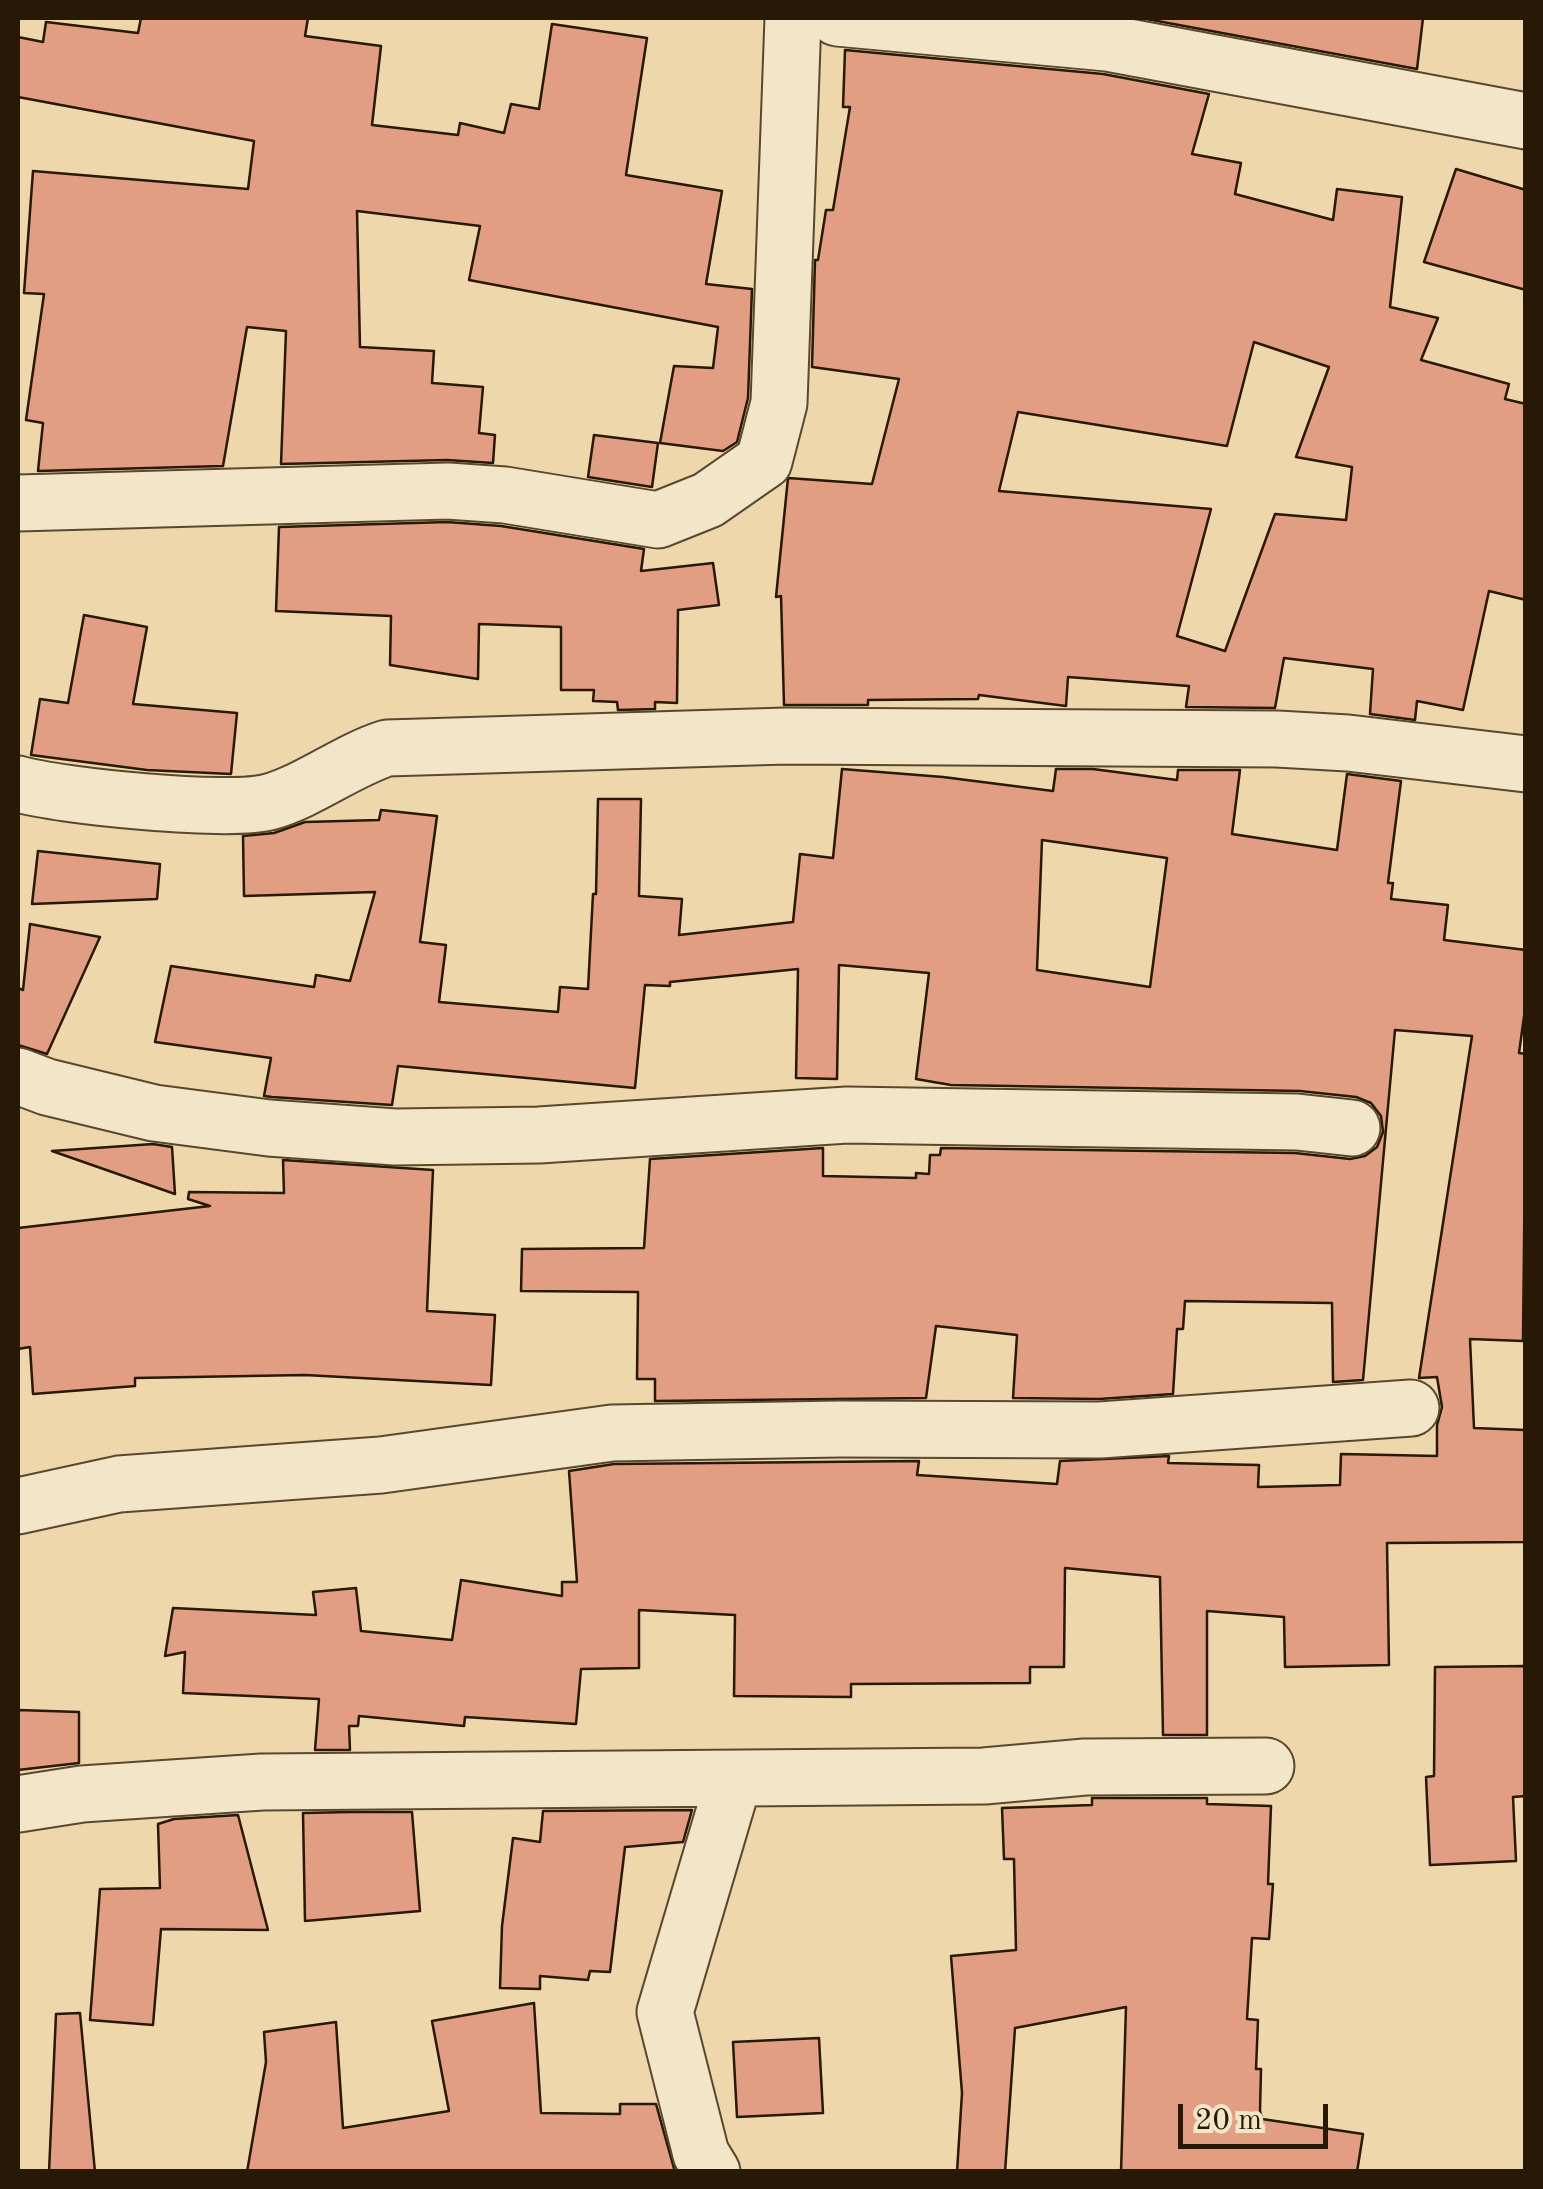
<!DOCTYPE html>
<html>
<head>
<meta charset="utf-8">
<style>
	body { margin:0 }
	#map { position:relative; width:1543px; height:2189px; overflow:hidden; background:#edd7ab; font-family:"Old Standard TT",serif }
	canvas { display:block }
	.frame { position:absolute; inset:0; border:20px solid #281806; pointer-events:none }
	.scale { position:absolute; left:1178px; top:2104px; width:150px; height:45px; box-sizing:border-box; border:5px solid #281806; border-top:0; padding-left:12px; font-size:30px; line-height:35px; white-space:nowrap; color:#281806; -webkit-text-stroke:8px #f3e5c8; paint-order:stroke }
</style>
</head>
<body>
<div id="map">
<canvas width="1543" height="2189"></canvas>
<div class="frame"></div>
<div class="scale">20 m</div>
</div>
<script>
const c = document.querySelector('canvas').getContext('2d');
c.lineJoin = 'round';
function fill(path, color) { c.fillStyle = color; c.fill(path, 'evenodd'); }
function stroke(path, color, width, dash) { c.strokeStyle = color; c.lineWidth = width; c.lineCap = dash ? 'butt' : 'round'; c.setLineDash(dash || []); c.stroke(path); }
const building = new Path2D(`
	M 141,18 L 308,18 L 305,36 L 381,46 L 372,125 L 458,135 L 460,123 L 504,133 L 511,104 L 539,109 L 552,24 L 647,38 L 626,175 L 722,191 L 706,284 L 752,289 L 748,398 L 737,442 L 723,451 L 660,443 L 674,366 L 713,368 L 718,327 L 469,280 L 480,226 L 357,211 L 360,347 L 434,351 L 432,383 L 483,387 L 479,433 L 495,435 L 493,463 L 447,460 L 281,464 L 286,331 L 247,327 L 223,466 L 38,471 L 43,423 L 26,420 L 44,294 L 24,293 L 33,171 L 248,189 L 254,141 L 18,97 L 18,37 L 43,42 L 46,22 L 138,33 Z
	M 1141,18 L 1423,18 L 1417,69 Z
	M 845,50 L 1103,74 L 1209,94 L 1192,154 L 1241,163 L 1235,194 L 1333,220 L 1337,189 L 1402,197 L 1390,307 L 1438,318 L 1421,360 L 1509,384 L 1505,399 L 1526,404 L 1526,600 L 1489,591 L 1463,710 L 1417,701 L 1415,720 L 1370,714 L 1373,669 L 1284,658 L 1275,708 L 1186,707 L 1189,686 L 1068,677 L 1066,706 L 979,695 L 978,699 L 868,700 L 868,705 L 784,705 L 781,596 L 776,597 L 788,478 L 872,484 L 899,379 L 812,367 L 815,260 L 818,260 L 826,210 L 833,210 L 850,107 L 843,107 ZM 1254,342 L 1329,367 L 1296,457 L 1352,467 L 1346,520 L 1275,514 L 1225,651 L 1177,636 L 1211,509 L 999,491 L 1018,412 L 1227,446 Z
	M 1456,169 L 1526,190 L 1526,290 L 1424,262 Z
	M 594,435 L 658,443 L 652,487 L 588,477 Z
	M 447,522 L 501,526 L 644,549 L 641,571 L 713,563 L 719,605 L 678,610 L 677,703 L 655,702 L 655,709 L 618,710 L 617,702 L 593,701 L 594,690 L 561,690 L 561,627 L 479,624 L 478,679 L 390,665 L 391,616 L 276,611 L 279,527 Z
	M 84,615 L 147,627 L 133,704 L 237,713 L 231,774 L 147,770 L 31,755 L 40,699 L 68,703 Z
	M 842,769 L 943,777 L 1053,791 L 1056,769 L 1093,769 L 1177,780 L 1178,770 L 1240,770 L 1232,834 L 1337,850 L 1347,774 L 1401,781 L 1388,883 L 1393,883 L 1391,899 L 1448,905 L 1444,940 L 1526,950 L 1526,1002 L 1519,1053 L 1526,1054 L 1523,1341 L 1470,1339 L 1474,1428 L 1526,1430 L 1526,1542 L 1387,1543 L 1389,1665 L 1285,1667 L 1284,1617 L 1207,1611 L 1207,1735 L 1163,1735 L 1160,1577 L 1065,1568 L 1064,1667 L 1030,1667 L 1030,1683 L 851,1684 L 851,1697 L 734,1696 L 735,1615 L 639,1610 L 639,1668 L 581,1669 L 576,1724 L 465,1717 L 464,1726 L 359,1716 L 358,1726 L 349,1726 L 350,1750 L 315,1750 L 319,1699 L 183,1693 L 185,1652 L 165,1656 L 173,1608 L 316,1615 L 313,1592 L 356,1588 L 361,1631 L 452,1640 L 461,1580 L 562,1596 L 562,1582 L 577,1582 L 569,1471 L 614,1464 L 919,1461 L 917,1475 L 1057,1484 L 1060,1461 L 1169,1456 L 1168,1463 L 1259,1465 L 1258,1487 L 1340,1485 L 1341,1454 L 1437,1456 L 1437,1425 L 1442,1407 L 1437,1377 L 1419,1378 L 1472,1036 L 1395,1030 L 1363,1380 L 1333,1382 L 1332,1303 L 1185,1301 L 1183,1329 L 1177,1329 L 1173,1394 L 1099,1399 L 1013,1398 L 1017,1335 L 936,1326 L 926,1398 L 655,1401 L 655,1379 L 637,1379 L 638,1292 L 521,1291 L 522,1249 L 644,1248 L 650,1159 L 823,1148 L 823,1176 L 916,1178 L 916,1173 L 929,1174 L 930,1155 L 940,1155 L 941,1148 L 1295,1153 L 1350,1159 L 1365,1156 L 1377,1147 L 1383,1132 L 1381,1116 L 1371,1103 L 1356,1097 L 1300,1091 L 951,1085 L 916,1079 L 929,973 L 839,965 L 837,1079 L 796,1078 L 798,969 L 670,982 L 670,986 L 645,985 L 635,1088 L 398,1066 L 392,1105 L 272,1097 L 264,1096 L 271,1058 L 155,1042 L 171,966 L 314,987 L 316,975 L 350,981 L 375,892 L 244,896 L 243,836 L 274,833 L 305,822 L 379,820 L 381,810 L 437,816 L 420,942 L 446,945 L 439,1002 L 558,1012 L 560,987 L 588,989 L 593,894 L 596,894 L 598,799 L 641,799 L 639,896 L 682,899 L 679,935 L 793,922 L 800,854 L 833,858 ZM 1042,840 L 1167,858 L 1150,987 L 1037,970 Z
	M 38,851 L 160,864 L 157,899 L 32,904 Z
	M 30,924 L 100,937 L 47,1054 L 18,1045 L 18,988 L 23,990 Z
	M 153,1144 L 172,1147 L 175,1194 L 52,1151 Z
	M 283,1160 L 433,1170 L 427,1311 L 495,1315 L 491,1385 L 305,1375 L 135,1378 L 135,1386 L 33,1394 L 30,1347 L 18,1349 L 18,1228 L 210,1206 L 188,1199 L 189,1192 L 284,1193 Z
	M 1526,1666 L 1526,1796 L 1513,1797 L 1516,1861 L 1430,1865 L 1426,1777 L 1434,1776 L 1435,1667 Z
	M 18,1710 L 79,1712 L 79,1763 L 18,1770 Z
	M 1092,1798 L 1207,1798 L 1207,1804 L 1271,1806 L 1268,1884 L 1273,1884 L 1269,1939 L 1252,1938 L 1247,2019 L 1258,2020 L 1256,2069 L 1261,2069 L 1260,2111 L 1262,2119 L 1363,2134 L 1357,2172 L 1121,2172 L 1126,2007 L 1015,2028 L 1005,2172 L 957,2172 L 962,2093 L 951,1956 L 1016,1950 L 1014,1859 L 1004,1859 L 1002,1808 L 1092,1805 Z
	M 692,1810 L 683,1842 L 625,1847 L 610,1972 L 590,1971 L 588,1980 L 540,1976 L 540,1989 L 500,1988 L 502,1926 L 513,1838 L 540,1842 L 543,1811 Z
	M 351,1812 L 412,1812 L 420,1911 L 305,1921 L 303,1813 Z
	M 238,1815 L 268,1930 L 161,1929 L 153,2025 L 90,2020 L 100,1889 L 160,1888 L 158,1824 L 174,1819 Z
	M 534,2003 L 541,2113 L 620,2114 L 620,2104 L 656,2104 L 675,2172 L 247,2172 L 266,2062 L 264,2032 L 336,2022 L 343,2128 L 449,2111 L 432,2021 Z
	M 80,2013 L 95,2172 L 49,2172 L 56,2014 Z
	M 819,2038 L 823,2113 L 737,2117 L 733,2042 Z`);
fill(building, '#e29e83');
stroke(building, '#281806', 2.5);
const minor = new Path2D(`
	M 837,18 L 1107,43 L 1526,121
	M 18,503 L 448,491 L 505,495 L 658,520 L 708,500 L 764,461 L 779,403 L 793,18
	M 18,784 C 60,796 229,813 269,802 C 311,790 346,761 387,748 L 786,736 L 1277,739 L 1348,743 L 1526,764
	M 18,1076 L 47,1087 L 154,1113 L 269,1128 L 395,1137 L 539,1135 L 847,1115 L 1297,1122 L 1352,1128
	M 18,1506 L 119,1484 L 381,1465 L 612,1433 L 839,1429 L 1100,1430 L 1411,1408
	M 18,1804 L 82,1794 L 262,1782 L 984,1776 L 1085,1767 L 1266,1766
	M 712,2172 L 701,2154 L 665,2012 L 734,1779`);
stroke(minor, '#59482f', 59);
stroke(minor, '#f3e5c8', 55);
</script>
</body>
</html>
